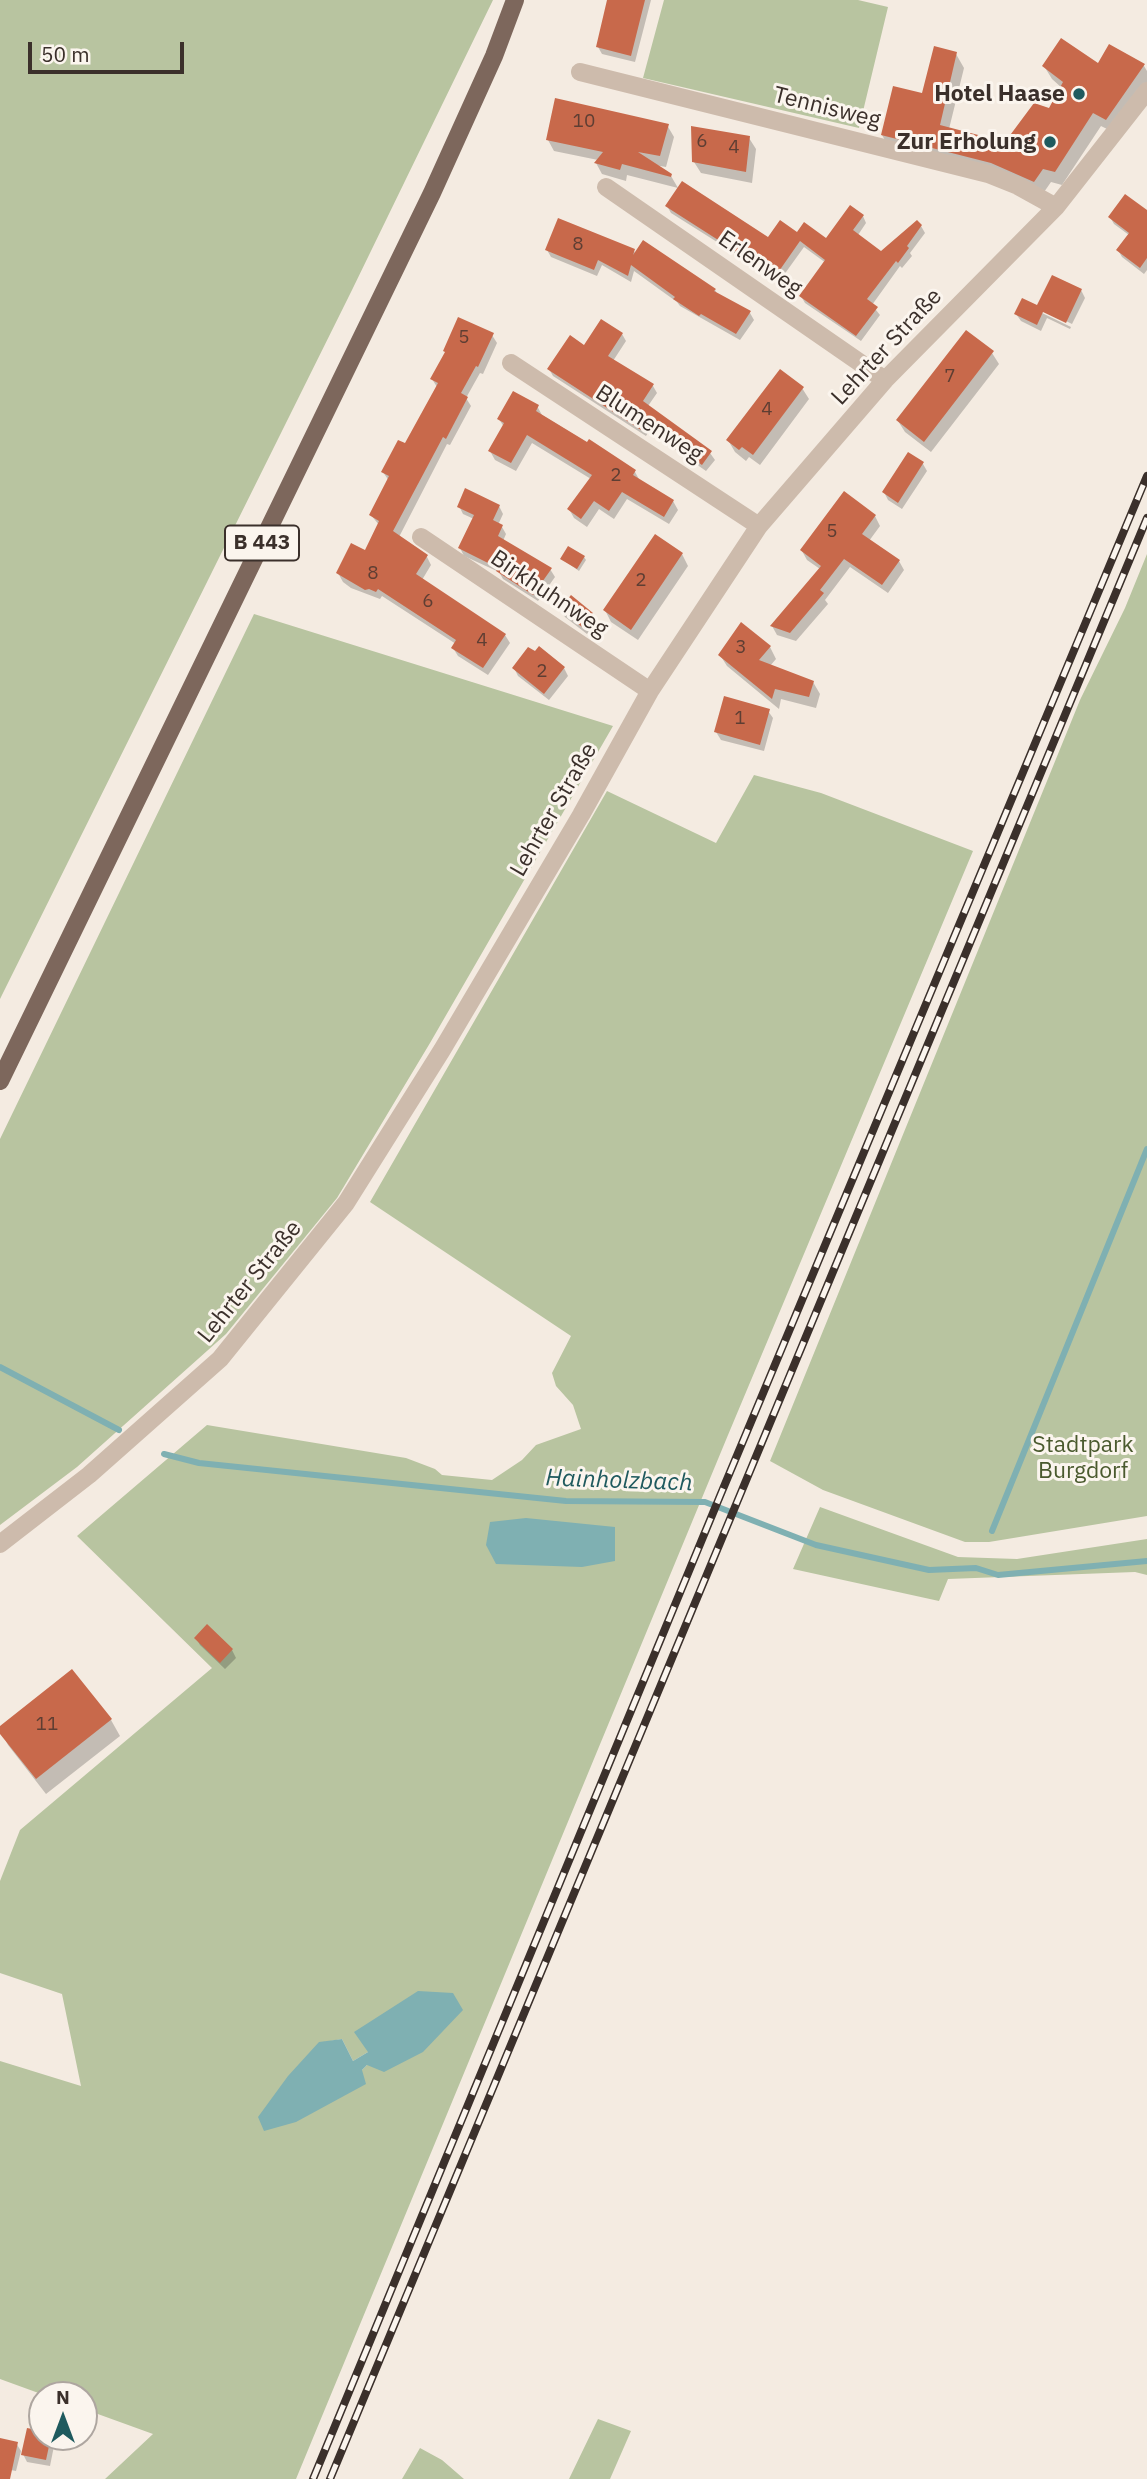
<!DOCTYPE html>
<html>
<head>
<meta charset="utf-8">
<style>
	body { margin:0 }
	#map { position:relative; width:1147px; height:2479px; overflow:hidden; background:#f4ebe1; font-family:"IBM Plex Sans",sans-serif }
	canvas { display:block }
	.north { position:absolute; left:28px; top:2381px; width:70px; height:70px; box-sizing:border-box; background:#fbf5ee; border:2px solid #aea6a0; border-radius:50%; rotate:0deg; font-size:19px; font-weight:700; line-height:28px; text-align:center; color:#3b302b }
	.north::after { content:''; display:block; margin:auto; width:24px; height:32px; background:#1f5a5e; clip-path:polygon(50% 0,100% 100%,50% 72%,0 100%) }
	.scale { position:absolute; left:28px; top:42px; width:156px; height:32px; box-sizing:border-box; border:4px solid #3b302b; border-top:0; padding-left:9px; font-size:21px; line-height:24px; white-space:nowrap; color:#3b302b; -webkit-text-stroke:5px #fbf5ee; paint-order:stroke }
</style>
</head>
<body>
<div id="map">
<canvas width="1147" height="2479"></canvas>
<div class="north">N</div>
<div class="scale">50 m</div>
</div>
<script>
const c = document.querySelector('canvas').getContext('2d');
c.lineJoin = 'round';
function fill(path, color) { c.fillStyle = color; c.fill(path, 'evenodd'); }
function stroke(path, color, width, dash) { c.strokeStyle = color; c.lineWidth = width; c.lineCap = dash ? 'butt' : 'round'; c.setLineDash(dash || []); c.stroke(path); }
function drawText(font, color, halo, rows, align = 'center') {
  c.font = font + ' "IBM Plex Sans",sans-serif'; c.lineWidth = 6; c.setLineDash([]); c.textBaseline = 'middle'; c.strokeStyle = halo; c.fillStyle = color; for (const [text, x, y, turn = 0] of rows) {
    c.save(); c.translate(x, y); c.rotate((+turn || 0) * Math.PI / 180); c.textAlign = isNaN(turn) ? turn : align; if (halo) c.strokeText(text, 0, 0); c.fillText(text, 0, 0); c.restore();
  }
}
fill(new Path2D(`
	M 0,0 L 493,0 L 352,290 L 0,999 Z
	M 664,0 L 858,0 L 888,7 L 859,128 L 643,78 Z
	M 1147,554 L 1147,1516 L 989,1542 L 965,1542 L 823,1490 L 770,1461 L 1080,700 L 1125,608 Z
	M 254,614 L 613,726 L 430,1043 L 337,1198 L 226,1334 L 77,1467 L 0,1525 L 0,1139 Z
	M 754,775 L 821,793 L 973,851 L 728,1435 L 296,2479 L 105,2479 L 153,2434 L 84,2409 L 84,2395 L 44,2395 L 0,2379 L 0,2061 L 81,2086 L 62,1994 L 0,1973 L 0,1881 L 20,1830 L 212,1668 L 77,1536 L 207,1425 L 406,1458 L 435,1469 L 442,1475 L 492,1480 L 522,1460 L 536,1445 L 581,1429 L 573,1405 L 556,1386 L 552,1373 L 571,1336 L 370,1202 L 607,791 L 716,843 ZM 342,2039 L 353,2061 L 368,2052 L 367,2065 L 362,2070 L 319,2043 Z
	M 820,1507 L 958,1557 L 1017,1559 L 1147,1539 L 1147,1575 L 1135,1572 L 948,1579 L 939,1601 L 793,1569 Z
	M 598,2419 L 631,2431 L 610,2479 L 569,2479 Z
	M 420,2448 L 442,2460 L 464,2479 L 402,2479 Z`), '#b8c4a0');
fill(new Path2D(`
	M 526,1518 L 615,1527 L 615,1561 L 582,1567 L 496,1564 L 486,1545 L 490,1522 Z
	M 418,1991 L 453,1993 L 463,2010 L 423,2052 L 384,2072 L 367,2065 L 362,2070 L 366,2084 L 296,2122 L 264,2131 L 258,2117 L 288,2076 L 319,2042 L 342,2039 L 353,2061 L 368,2052 L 354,2032 Z`), '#7fb0b2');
fill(new Path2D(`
	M 609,0 L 651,0 L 635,62 L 602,54 L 598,47 Z
	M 1110,46 L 1144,66 L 1147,71 L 1147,86 L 1115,133 L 1101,126 L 1062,185 L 1051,182 L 1042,195 L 890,149 L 882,135 L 923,95 L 956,54 L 964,68 L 949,129 L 1006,144 L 1050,110 L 1062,88 L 1052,79 L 1044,66 L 1099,65 Z
	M 667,125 L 674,137 L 666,167 L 654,165 L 671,176 L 678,188 L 627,175 L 626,181 L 602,174 L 596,163 L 598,160 L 554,151 L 548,140 Z
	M 749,138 L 756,149 L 752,183 L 701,173 L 694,162 Z
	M 667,206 L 769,239 L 798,235 L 826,241 L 863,216 L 866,223 L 858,235 L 881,253 L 921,226 L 925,233 L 910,253 L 912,256 L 902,268 L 900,266 L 872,305 L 880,315 L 861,341 L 805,303 L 801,296 L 826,263 L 804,247 L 781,279 L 747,255 L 744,259 L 671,213 Z
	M 1147,213 L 1147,270 L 1144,274 L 1122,257 L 1118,250 L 1129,235 L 1114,224 L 1110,217 Z
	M 547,250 L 634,251 L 636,255 L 715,290 L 718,295 L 750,313 L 754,320 L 740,340 L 680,306 L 677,302 L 634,271 L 631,282 L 602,265 L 597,276 L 551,257 Z
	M 1081,290 L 1085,298 L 1072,324 L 1042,309 L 1042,313 L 1071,327 L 1070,329 L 1047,318 L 1041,331 L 1021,321 L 1016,314 Z
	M 622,334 L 626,341 L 613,361 L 653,386 L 657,393 L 648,406 L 710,453 L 715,460 L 706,471 L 649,431 L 646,436 L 553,376 L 549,369 L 585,347 Z
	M 492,335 L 497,343 L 483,374 L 480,373 L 466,398 L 471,406 L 450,445 L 447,444 L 399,537 L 427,557 L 431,565 L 422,580 L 505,635 L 510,643 L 488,675 L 458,656 L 453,648 L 456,644 L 382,596 L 380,599 L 351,588 L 343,582 L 338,573 L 366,552 L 379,525 L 371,515 L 389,481 L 383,472 L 406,446 L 437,387 L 432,379 Z
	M 992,353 L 999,364 L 931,452 L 905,432 L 898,421 Z
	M 802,388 L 809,399 L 760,465 L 749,457 L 746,461 L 735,452 L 728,440 Z
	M 537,406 L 542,415 L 635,472 L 640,481 L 673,501 L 678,510 L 669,524 L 627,499 L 614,519 L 599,509 L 587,527 L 574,518 L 569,509 L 591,479 L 532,443 L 516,471 L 495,460 L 490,451 L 504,427 L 499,419 Z
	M 909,454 L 923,464 L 927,471 L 902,509 L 888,500 L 884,492 Z
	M 459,506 L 499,506 L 503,514 L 498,525 L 502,527 L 506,534 L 503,541 L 550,569 L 555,577 L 538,601 L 503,579 L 499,572 L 464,556 L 460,548 L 474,519 L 463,514 Z
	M 875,516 L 880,526 L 869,541 L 899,561 L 904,570 L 888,593 L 850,567 L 825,600 L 828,604 L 796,641 L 777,635 L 772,626 L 820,569 L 807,560 L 802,551 Z
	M 682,554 L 688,566 L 638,640 L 611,622 L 605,610 Z
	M 584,557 L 586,560 L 579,571 L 562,559 Z
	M 571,598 L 592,614 L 596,622 L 587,634 L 565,617 L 561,610 Z
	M 770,647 L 776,659 L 770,666 L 813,682 L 820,694 L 816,708 L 781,699 L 779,709 L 727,666 L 720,655 Z
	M 514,668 L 564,668 L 568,676 L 549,700 L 518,676 Z
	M 768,711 L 773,718 L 764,751 L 721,740 L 716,732 Z
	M 207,1627 L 232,1650 L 236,1658 L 225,1669 L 200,1645 L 196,1638 Z
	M 72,1672 L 111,1720 L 120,1736 L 46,1794 L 8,1745 L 0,1729 Z
	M 42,2432 L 42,2437 L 52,2437 L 55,2441 L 50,2466 L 27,2462 L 23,2454 Z
	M 0,2440 L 16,2443 L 21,2451 L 16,2471 L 0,2468 Z`), '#0003');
stroke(new Path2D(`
	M 0,1367 L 119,1430
	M 164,1454 L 199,1463 L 566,1501 L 705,1502 L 816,1545 L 929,1570 L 976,1568 L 998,1575 L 1147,1561
	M 992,1531 L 1147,1149`), '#7fb0b2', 6);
fill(new Path2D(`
	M 607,0 L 645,0 L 631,56 L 596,47 Z
	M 1061,38 L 1098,63 L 1109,44 L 1145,64 L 1106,120 L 1093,113 L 1055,172 L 1043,169 L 1034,182 L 991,163 L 881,135 L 893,86 L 922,93 L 934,46 L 957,52 L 940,125 L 1005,142 L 1034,103 L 1049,108 L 1063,82 L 1042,66 Z
	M 555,98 L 669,124 L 660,156 L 638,152 L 672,174 L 671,177 L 622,164 L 620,170 L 594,163 L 603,152 L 546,140 Z
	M 691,126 L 750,136 L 746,172 L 692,162 Z
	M 682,181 L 768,237 L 780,220 L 797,232 L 804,222 L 826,238 L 850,205 L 864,215 L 853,230 L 881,251 L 917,220 L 922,225 L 907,246 L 909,248 L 898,263 L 896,261 L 867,299 L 878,307 L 856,336 L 799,296 L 825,260 L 800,241 L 777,274 L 742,250 L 740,254 L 665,206 Z
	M 1125,194 L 1147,210 L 1147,258 L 1140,268 L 1116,250 L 1129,233 L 1108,217 Z
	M 558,218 L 635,249 L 633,255 L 643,240 L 716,289 L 714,291 L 751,311 L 736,334 L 701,314 L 699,316 L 673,299 L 675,297 L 631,265 L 628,276 L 598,260 L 594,270 L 545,250 Z
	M 1052,275 L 1082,289 L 1066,323 L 1043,312 L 1037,325 L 1014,314 L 1022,298 L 1037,305 Z
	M 458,317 L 494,333 L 478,367 L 476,366 L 461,393 L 468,397 L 446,439 L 443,437 L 393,531 L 428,555 L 416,574 L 506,634 L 483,668 L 451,648 L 456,640 L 378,589 L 376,592 L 369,589 L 365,590 L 336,573 L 351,543 L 365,550 L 379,521 L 369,515 L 389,476 L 381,472 L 398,440 L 405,443 L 438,383 L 430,379 L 445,352 L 443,351 Z
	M 601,319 L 623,333 L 608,356 L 654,384 L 643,401 L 712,451 L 702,465 L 645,425 L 641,430 L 547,369 L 570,335 L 584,345 Z
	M 966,330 L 994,351 L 924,442 L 896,420 Z
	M 780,369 L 804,387 L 753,455 L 742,447 L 739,450 L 726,440 Z
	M 513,391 L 539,405 L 536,411 L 587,442 L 589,439 L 636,470 L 633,475 L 674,500 L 664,517 L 622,492 L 609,511 L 594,501 L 581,519 L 567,509 L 592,475 L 527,435 L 511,463 L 488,451 L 504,423 L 497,419 Z
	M 908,452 L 924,462 L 898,503 L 882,492 Z
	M 465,488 L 500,505 L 493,520 L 503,525 L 498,536 L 552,568 L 533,595 L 496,571 L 498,568 L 458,548 L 474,515 L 457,507 Z
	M 844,491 L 876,515 L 862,534 L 900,560 L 882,585 L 844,559 L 820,590 L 824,593 L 790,633 L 770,626 L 821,566 L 800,550 Z
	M 655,534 L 683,553 L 631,630 L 603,610 Z
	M 568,546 L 585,556 L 577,569 L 560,559 Z
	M 571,595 L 593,613 L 582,627 L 559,609 Z
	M 741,622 L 771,646 L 759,660 L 814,681 L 809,697 L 775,689 L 772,699 L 718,655 Z
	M 539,646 L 565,667 L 544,694 L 512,668 L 528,647 L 535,651 Z
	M 724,696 L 770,709 L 760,745 L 714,732 Z
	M 207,1624 L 233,1649 L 220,1663 L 194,1638 Z
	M 72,1669 L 112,1719 L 36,1779 L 0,1734 L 0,1726 Z
	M 27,2428 L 42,2431 L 42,2437 L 51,2437 L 46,2460 L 21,2455 Z
	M 0,2438 L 18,2442 L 10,2479 L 0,2479 Z`), '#c8694b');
stroke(new Path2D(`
	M 580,72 L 988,174 L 1018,186 L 1056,207
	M 606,187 L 885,380
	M 511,363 L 759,526
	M 421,537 L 650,691
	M 0,1544 L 89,1475 L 220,1359 L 346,1203 L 442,1050 L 581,815 L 650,691 L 759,526 L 885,380 L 1056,207 L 1147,91`), '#cdbbac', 18);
stroke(new Path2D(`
	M 0,1081 L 432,193 L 494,56 L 515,0`), '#7d675c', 18);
const rail = new Path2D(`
	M 313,2479 L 720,1496 L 1147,476
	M 330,2479 L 1147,518`);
stroke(rail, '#3b302b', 8);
stroke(rail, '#fbf5ee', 5, [16]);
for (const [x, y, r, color] of [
	[1079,94,7,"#1f5a5e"],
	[1050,142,7,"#1f5a5e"]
]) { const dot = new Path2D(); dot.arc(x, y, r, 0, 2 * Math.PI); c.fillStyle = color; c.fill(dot); stroke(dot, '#fbf5ee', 2.5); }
drawText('19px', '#5e3e33', null, [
	["10",584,122],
	["6",702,142],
	["4",734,148],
	["8",578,245],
	["5",464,338],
	["7",950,377],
	["4",767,410],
	["2",616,476],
	["5",832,532],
	["8",373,574],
	["2",641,581],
	["6",428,602],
	["4",482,641],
	["3",741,648],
	["2",542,672],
	["1",740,719],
	["11",47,1725]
]);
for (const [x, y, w] of [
	[262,543,74]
]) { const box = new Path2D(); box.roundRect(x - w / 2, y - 17.5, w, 35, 5); c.fillStyle = '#fbf5ee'; c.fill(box); stroke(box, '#3b302b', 2); }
drawText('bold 21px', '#3b302b', null, [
	["B 443",262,543]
]);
drawText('bold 23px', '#3b302b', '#fbf5ee', [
	["Hotel Haase",1065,94],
	["Zur Erholung",1036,142]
], 'right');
drawText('23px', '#3b302b', '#fbf5ee', [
	["Tennisweg",827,108,14],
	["Erlenweg",760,264,35],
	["Lehrter Straße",887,347,-47],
	["Blumenweg",649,424,33],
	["Birkhuhnweg",549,594,34],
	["Lehrter Straße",554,810,-60],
	["Lehrter Straße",250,1282,-51]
]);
drawText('23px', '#4a5a2e', '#fbf5ee', [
	["Stadtpark",1083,1445],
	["Burgdorf",1083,1471]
]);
drawText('italic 24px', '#1f5a5e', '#fbf5ee', [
	["Hainholzbach",619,1481,2]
]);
</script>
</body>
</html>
